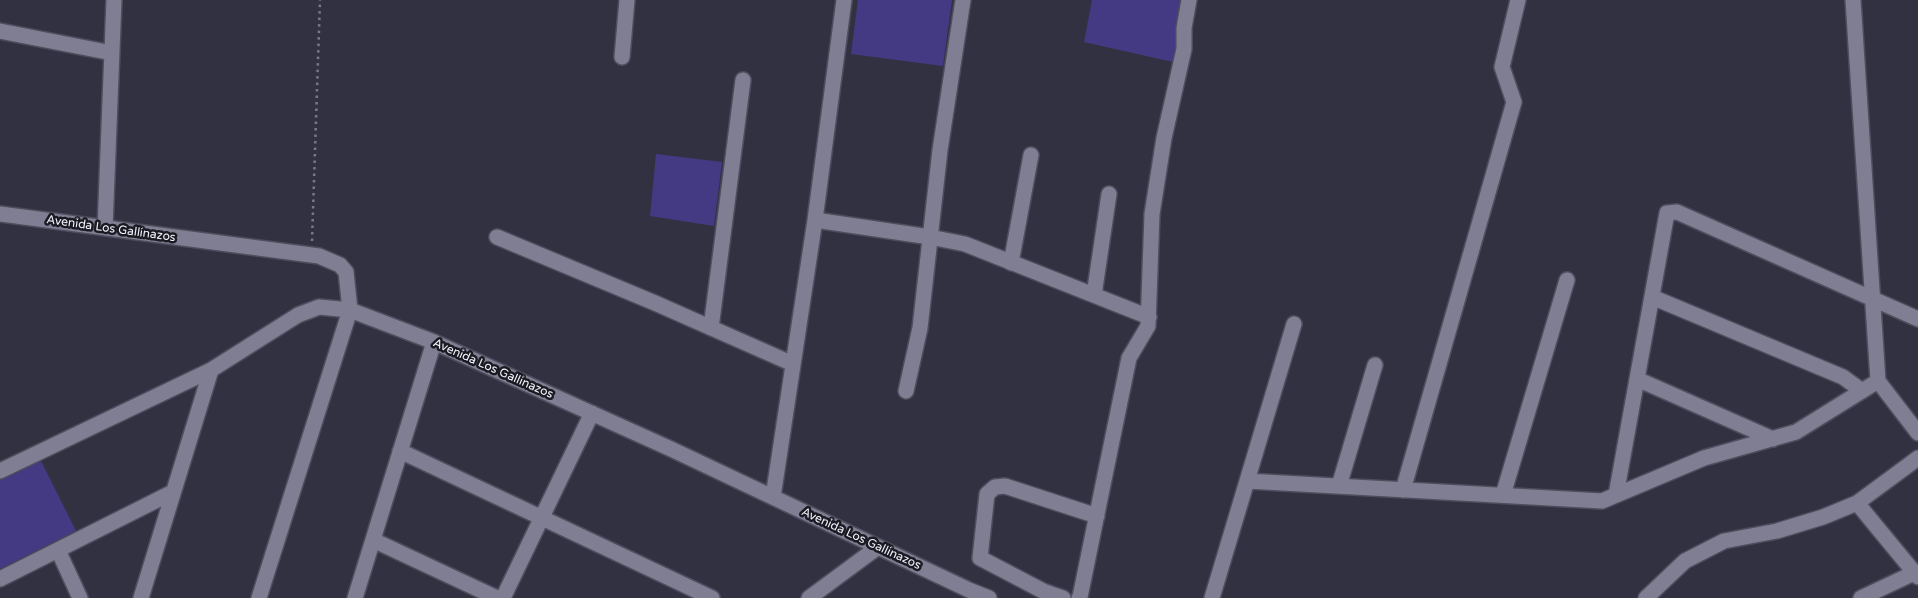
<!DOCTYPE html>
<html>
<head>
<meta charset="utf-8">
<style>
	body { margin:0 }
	canvas { display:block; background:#313142 }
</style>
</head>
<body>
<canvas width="1918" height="598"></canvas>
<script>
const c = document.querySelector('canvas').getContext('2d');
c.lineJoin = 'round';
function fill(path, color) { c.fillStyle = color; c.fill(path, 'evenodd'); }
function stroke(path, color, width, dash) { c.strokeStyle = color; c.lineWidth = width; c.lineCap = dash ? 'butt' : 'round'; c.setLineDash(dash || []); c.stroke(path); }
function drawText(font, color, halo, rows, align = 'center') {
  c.font = font + ' "Varela Round",sans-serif'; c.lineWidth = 5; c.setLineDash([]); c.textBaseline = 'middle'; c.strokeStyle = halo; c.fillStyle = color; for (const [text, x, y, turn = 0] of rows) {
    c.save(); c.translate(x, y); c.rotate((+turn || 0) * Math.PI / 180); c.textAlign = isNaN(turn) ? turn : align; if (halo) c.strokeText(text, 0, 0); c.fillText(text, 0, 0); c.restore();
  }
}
fill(new Path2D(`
	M 858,0 L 952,0 L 943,66 L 851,54 Z
	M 1092,0 L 1184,0 L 1173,62 L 1084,42 Z
	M 656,154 L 722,162 L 714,226 L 650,216 Z
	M 40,459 L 76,531 L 0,569 L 0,479 Z`), '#443a83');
const minor = new Path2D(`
	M 1853,0 L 1878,381 L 1918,433
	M 0,31 L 112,53
	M 622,57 L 627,0
	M 0,214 L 319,256 L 340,265 L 346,272 L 350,310 L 434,342 L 671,449 L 969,590 L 989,598
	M 815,220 L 930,237 L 965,244 L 1149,317
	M 105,228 L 114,0
	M 497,237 L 655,303 L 793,364
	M 1011,263 L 1031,155
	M 1094,295 L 1109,194
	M 1652,297 L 1843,377 L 1862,391
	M 711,328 L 743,80
	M 1637,379 L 1773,439
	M 906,391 L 920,328 L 940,150 L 963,0
	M 400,451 L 712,598
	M 0,471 L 211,370 L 298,315 L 319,307 L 350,310 L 259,598
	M 1247,481 L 1602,501 L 1704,458 L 1796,432 L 1878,381
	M 1339,486 L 1375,365
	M 1403,490 L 1514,102 L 1502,67 L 1518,0
	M 1503,495 L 1567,280
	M 1616,495 L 1667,213 L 1677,212 L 1918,319
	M 773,497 L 815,220 L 844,0
	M 1857,503 L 1918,577
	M 373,540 L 497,598
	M 58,550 L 80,598
	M 0,579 L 173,492
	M 141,598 L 211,370
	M 355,598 L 434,342
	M 503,598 L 592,413
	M 809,598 L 878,547
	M 1063,598 L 1043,591 L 980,558 L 987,494 L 995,487 L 1005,486 L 1097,516
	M 1079,598 L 1080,597 L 1129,358 L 1148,326 L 1152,214 L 1164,138 L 1184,49 L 1184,28 L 1189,0
	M 1212,598 L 1294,324
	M 1646,598 L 1685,561 L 1724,541 L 1777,531 L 1823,517 L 1857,503 L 1918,458
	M 1861,598 L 1914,573`);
stroke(minor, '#4d4d5c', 18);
stroke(new Path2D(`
	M 312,241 L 320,0`), '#797988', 2.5, [2.5, 4]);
stroke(minor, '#7f7e93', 15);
drawText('12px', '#f3f3ff', '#1a1a22', [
	["Avenida Los Gallinazos",111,229,8],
	["Avenida Los Gallinazos",493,369,24],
	["Avenida Los Gallinazos",861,539,25]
]);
</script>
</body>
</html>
